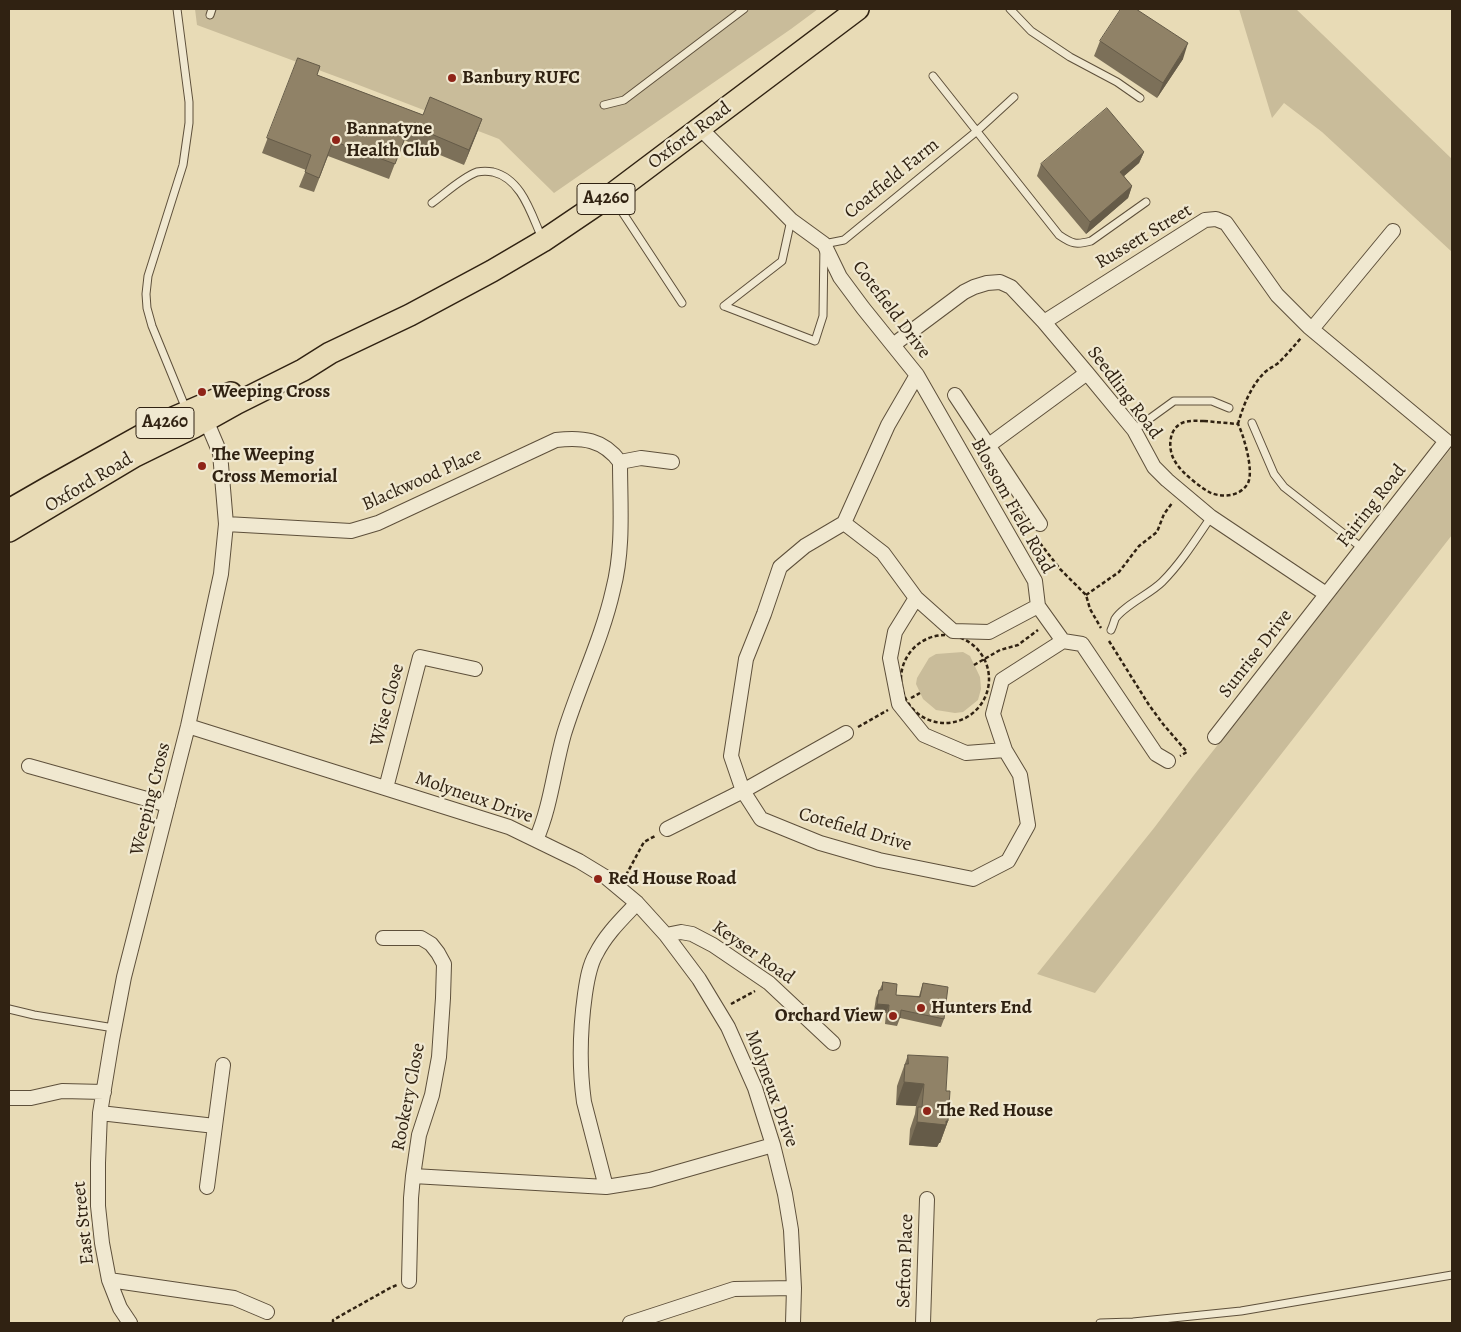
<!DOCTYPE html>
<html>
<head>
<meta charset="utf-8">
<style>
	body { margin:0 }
	#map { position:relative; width:1461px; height:1332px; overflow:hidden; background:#e8dbb6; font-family:Alegreya,serif }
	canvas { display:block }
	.frame { position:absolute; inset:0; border:10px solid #302212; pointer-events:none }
</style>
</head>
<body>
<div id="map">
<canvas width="1461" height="1332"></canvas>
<div class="frame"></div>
</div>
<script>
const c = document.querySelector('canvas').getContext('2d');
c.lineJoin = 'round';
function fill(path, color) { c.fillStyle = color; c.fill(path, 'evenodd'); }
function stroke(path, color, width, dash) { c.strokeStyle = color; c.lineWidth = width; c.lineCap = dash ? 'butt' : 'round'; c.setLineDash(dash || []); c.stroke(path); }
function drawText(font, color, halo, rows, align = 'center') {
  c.font = font + ' Alegreya,serif'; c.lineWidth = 4.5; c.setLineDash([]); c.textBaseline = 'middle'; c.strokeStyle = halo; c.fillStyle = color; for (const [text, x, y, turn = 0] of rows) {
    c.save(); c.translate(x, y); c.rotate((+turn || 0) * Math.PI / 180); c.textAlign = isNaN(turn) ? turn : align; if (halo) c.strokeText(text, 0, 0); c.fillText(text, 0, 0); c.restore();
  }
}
fill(new Path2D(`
	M 195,9 L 818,9 L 791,29 L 554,193 L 499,139 L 351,82 L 197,25 Z
	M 1239,9 L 1296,9 L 1452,159 L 1452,252 L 1322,132 L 1284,103 L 1272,118 Z
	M 1452,447 L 1452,535 L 1095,993 L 1037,974 L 1154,828 L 1194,775 Z
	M 963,652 L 970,656 L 980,677 L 981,689 L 978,700 L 963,712 L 955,713 L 936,710 L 923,699 L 916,684 L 917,678 L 929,658 L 936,654 Z`), '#c9bc9a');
const service = new Path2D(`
	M 177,9 L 189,102 L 189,123 L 183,165 L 148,276 L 146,294 L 147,308 L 152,326 L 186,409
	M 1010,9 L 1031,31 L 1070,57 L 1117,82 L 1140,98
	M 210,15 L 212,9
	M 933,76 L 1059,235 C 1072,244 1076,245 1091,241 L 1146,202
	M 604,105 L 624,100 L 744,9
	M 613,198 L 682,303
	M 432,203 C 446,193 461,178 477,172 C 482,171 488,171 493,172 C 522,179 531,214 542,238
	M 724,306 L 815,341 L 823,316 L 824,244 L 844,240 L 977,131 L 1014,97
	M 724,306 L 782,261 L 791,220
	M 1252,423 L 1274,474 L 1284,487 L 1362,548
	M 1134,430 L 1174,401 L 1212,401 L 1229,408
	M 1111,630 C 1113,626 1114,622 1115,619 C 1123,606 1150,594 1162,582 C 1181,563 1196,539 1211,517
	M 9,1009 L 34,1015 L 114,1028
	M 1100,1323 L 1133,1322 L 1241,1311 L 1452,1275`);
const minor = new Path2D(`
	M 700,128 L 791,220 L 824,244 L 840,277 L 863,308 L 917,375 L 888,425 L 844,523 L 805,546 L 780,567 L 764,614 L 746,659 L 731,756 L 743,791 L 761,819 L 820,843 L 879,860 L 973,879 L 1008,861 L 1028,825 L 1020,775 L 1005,750
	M 1044,322 L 1205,220 L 1216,219 L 1226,223 L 1277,295 L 1309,327 L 1446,441 L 1215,737
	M 1312,329 L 1393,231
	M 893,345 L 964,292 L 974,287 L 987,283 L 1000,282 L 1011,287 L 1044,322 L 1087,373 L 1134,430 L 1154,467 L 1167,480 L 1211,517 L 1326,594
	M 917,375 L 1035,581 L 1038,606 L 1063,641 L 1082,644 L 1156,754 L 1168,761
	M 955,395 L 1040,524
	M 989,445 L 1087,373
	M 620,462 L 641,458 L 672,462
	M 844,523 L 883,553 L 916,598
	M 226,524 L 351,531 L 378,523 L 556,440 C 582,437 603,439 620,462 C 620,504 624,548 613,590 C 602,639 579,685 564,734 C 554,769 551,806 536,840
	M 1038,606 L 989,632 L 953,631 L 916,598 L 895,632 L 890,658 L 899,704 L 924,735 L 966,753 L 1005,750 L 993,714 L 1002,680 L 1063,641
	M 188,726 L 509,827 L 579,861 L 607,878 L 637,903 L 666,935 L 699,979 L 728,1027 L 755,1088 L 773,1145 L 785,1194 L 791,1230 L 794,1288 L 793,1323
	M 29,766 L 168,805
	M 386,788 L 420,657 L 475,669
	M 667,829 L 743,791 L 846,733
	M 637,903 C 622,919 606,934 596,954 C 589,966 587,981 585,994 C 580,1030 579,1066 584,1102 L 606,1187 L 650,1180 L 773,1145
	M 666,935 L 681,932 L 692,934 L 713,945 L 769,983 L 833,1043
	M 383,938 L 421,938 L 431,944 L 438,953 L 444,964 L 443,998 L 439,1057 L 432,1095 L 419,1135 L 413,1176 L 411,1198 L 409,1281
	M 9,1098 L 31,1098 L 62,1091 L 104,1092
	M 100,1113 L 215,1126
	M 413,1176 L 606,1187
	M 207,1187 L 223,1065
	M 109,1280 L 234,1298 L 267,1312
	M 130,1323 L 120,1308 L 109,1280 L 102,1243 L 98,1206 L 98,1163 L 100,1113 L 112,1040 L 124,977 L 188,726 L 221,574 L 226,524 L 220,453 L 203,413
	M 630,1323 L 734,1289 L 794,1288
	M 923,1323 L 927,1199`);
const primary = new Path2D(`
	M 9,510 L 49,487 L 173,418 L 231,393
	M 9,531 L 135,456 L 194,427 L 237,403 L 303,370 L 330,353 L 410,315 L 492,271 L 543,241 L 611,195 L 858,9`);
stroke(service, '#5e503b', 9);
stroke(minor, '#5e503b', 16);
stroke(primary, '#302212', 24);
stroke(new Path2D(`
	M 1204,421 L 1238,424 C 1244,436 1254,471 1248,483 C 1241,496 1224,498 1211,493 C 1201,488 1182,473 1176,463 C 1168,452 1167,430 1182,423 C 1188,420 1198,421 1204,421 Z
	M 1238,424 C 1243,406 1251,386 1264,373 C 1268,369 1273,367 1277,364 C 1286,356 1293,347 1301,338
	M 1036,538 L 1060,569 L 1086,595 L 1090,609 L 1101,628
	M 1086,595 L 1119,572 L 1139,546 L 1157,532 L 1164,514 L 1173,502
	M901 679a44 44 0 1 1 88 0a44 44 0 1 1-88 0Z
	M 1109,641 L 1149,705 L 1163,724 L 1187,752 L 1180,756
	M 974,665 L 1000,650 L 1018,645 L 1038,630
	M 911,698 L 920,693
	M 858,727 L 888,710
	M 626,875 L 644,842 L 655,836
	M 731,1004 L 755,991
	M 333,1323 L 333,1320 L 390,1288 L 397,1285`), '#302212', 2.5, [4, 2.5]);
stroke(service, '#f0e8d0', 7);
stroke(minor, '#f0e8d0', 14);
stroke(primary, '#e8dbb6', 21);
fill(new Path2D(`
	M 1100,41 L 1183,59 L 1157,98 L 1094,56 Z
	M 298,58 L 317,75 L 423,115 L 482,119 L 464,165 L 404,140 L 389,179 L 328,156 L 314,192 L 299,187 L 306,170 L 262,153 Z
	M 1144,152 L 1139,163 L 1124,176 L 1132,186 L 1128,198 L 1086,234 L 1037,176 L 1041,164 Z
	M 883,982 L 896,995 L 919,996 L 923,983 L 944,1019 L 941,1027 L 900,1018 L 897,1026 L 885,1024 L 886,1013 L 874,1011 L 876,998 Z
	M 908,1055 L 946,1091 L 948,1121 L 940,1143 L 939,1143 L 937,1147 L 909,1145 L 910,1129 L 915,1114 L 916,1106 L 896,1105 L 897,1086 Z`), '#7c7059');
fill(new Path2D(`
	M 1188,43 L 1183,59 L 1157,98 L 1163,83 Z
	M 482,119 L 477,133 L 464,165 L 469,150 Z
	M 1144,152 L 1139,163 L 1116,183 L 1120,172 Z
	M 1132,186 L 1128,198 L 1086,234 L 1090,222 Z
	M 877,1004 L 889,1005 L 886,1013 L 874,1011 Z
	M 904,1082 L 924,1084 L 916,1106 L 896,1105 Z
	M 948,1121 L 940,1143 L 939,1143 L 937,1147 L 909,1145 L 917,1122 Z`), '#655b48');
const building = new Path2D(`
	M 1121,9 L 1136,9 L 1188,43 L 1163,83 L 1100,41 Z
	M 298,58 L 320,66 L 317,75 L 423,115 L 430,97 L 482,119 L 469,150 L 410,125 L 395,164 L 333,141 L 319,178 L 305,172 L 311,155 L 267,138 Z
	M 1107,108 L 1144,152 L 1120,172 L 1132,186 L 1090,222 L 1041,164 Z
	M 883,982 L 897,984 L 896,995 L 920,997 L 923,983 L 948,987 L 944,1019 L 901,1010 L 900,1018 L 888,1016 L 889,1005 L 877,1004 L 879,990 L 882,990 Z
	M 908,1055 L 948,1057 L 946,1091 L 950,1091 L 948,1121 L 946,1121 L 946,1125 L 917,1122 L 918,1107 L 922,1107 L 924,1084 L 904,1082 L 905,1064 L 908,1064 Z`);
fill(building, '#908267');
stroke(building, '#655b48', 1);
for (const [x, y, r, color] of [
	[452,78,5,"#8f2418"],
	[336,140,5,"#8f2418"],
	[202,392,5,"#8f2418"],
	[202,466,5,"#8f2418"],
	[598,879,5,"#8f2418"],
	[921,1008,5,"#8f2418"],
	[893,1016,5,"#8f2418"],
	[927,1111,5,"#8f2418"]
]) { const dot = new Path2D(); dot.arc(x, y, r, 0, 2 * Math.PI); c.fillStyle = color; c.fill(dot); stroke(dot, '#f0e8d0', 2); }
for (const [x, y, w] of [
	[606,199,58],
	[165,423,58]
]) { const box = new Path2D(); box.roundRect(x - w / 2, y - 15.5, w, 31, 4); c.fillStyle = '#f0e8d0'; c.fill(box); stroke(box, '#302212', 1); }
drawText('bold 18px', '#302212', null, [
	["A4260",606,199],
	["A4260",165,423]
]);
drawText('bold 19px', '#302212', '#f0e8d0', [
	["Banbury RUFC",462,78],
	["Bannatyne",346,129],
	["Health Club",346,151],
	["Weeping Cross",212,392],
	["The Weeping",212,455],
	["Cross Memorial",212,477],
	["Red House Road",608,879],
	["Hunters End",931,1008],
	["Orchard View",883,1016,"right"],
	["The Red House",937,1111]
], 'left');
drawText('19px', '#302212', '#f0e8d0', [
	["Oxford Road",690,136,-37],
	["Coatfield Farm",892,179,-39],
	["Russett Street",1144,237,-31],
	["Cotefield Drive",891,310,53],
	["Seedling Road",1124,393,53],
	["Blackwood Place",422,480,-24],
	["Oxford Road",89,483,-31],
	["Blossom Field Road",1012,506,61],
	["Fairing Road",1372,506,-52],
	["Sunrise Drive",1256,654,-52],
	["Wise Close",388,705,-75],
	["Molyneux Drive",474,798,19],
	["Weeping Cross",151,799,-76],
	["Cotefield Drive",855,830,16],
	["Keyser Road",753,953,35],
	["Molyneux Drive",771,1089,70],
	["Rookery Close",409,1097,-79],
	["East Street",84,1223,-96],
	["Sefton Place",906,1261,-88]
]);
</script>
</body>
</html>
